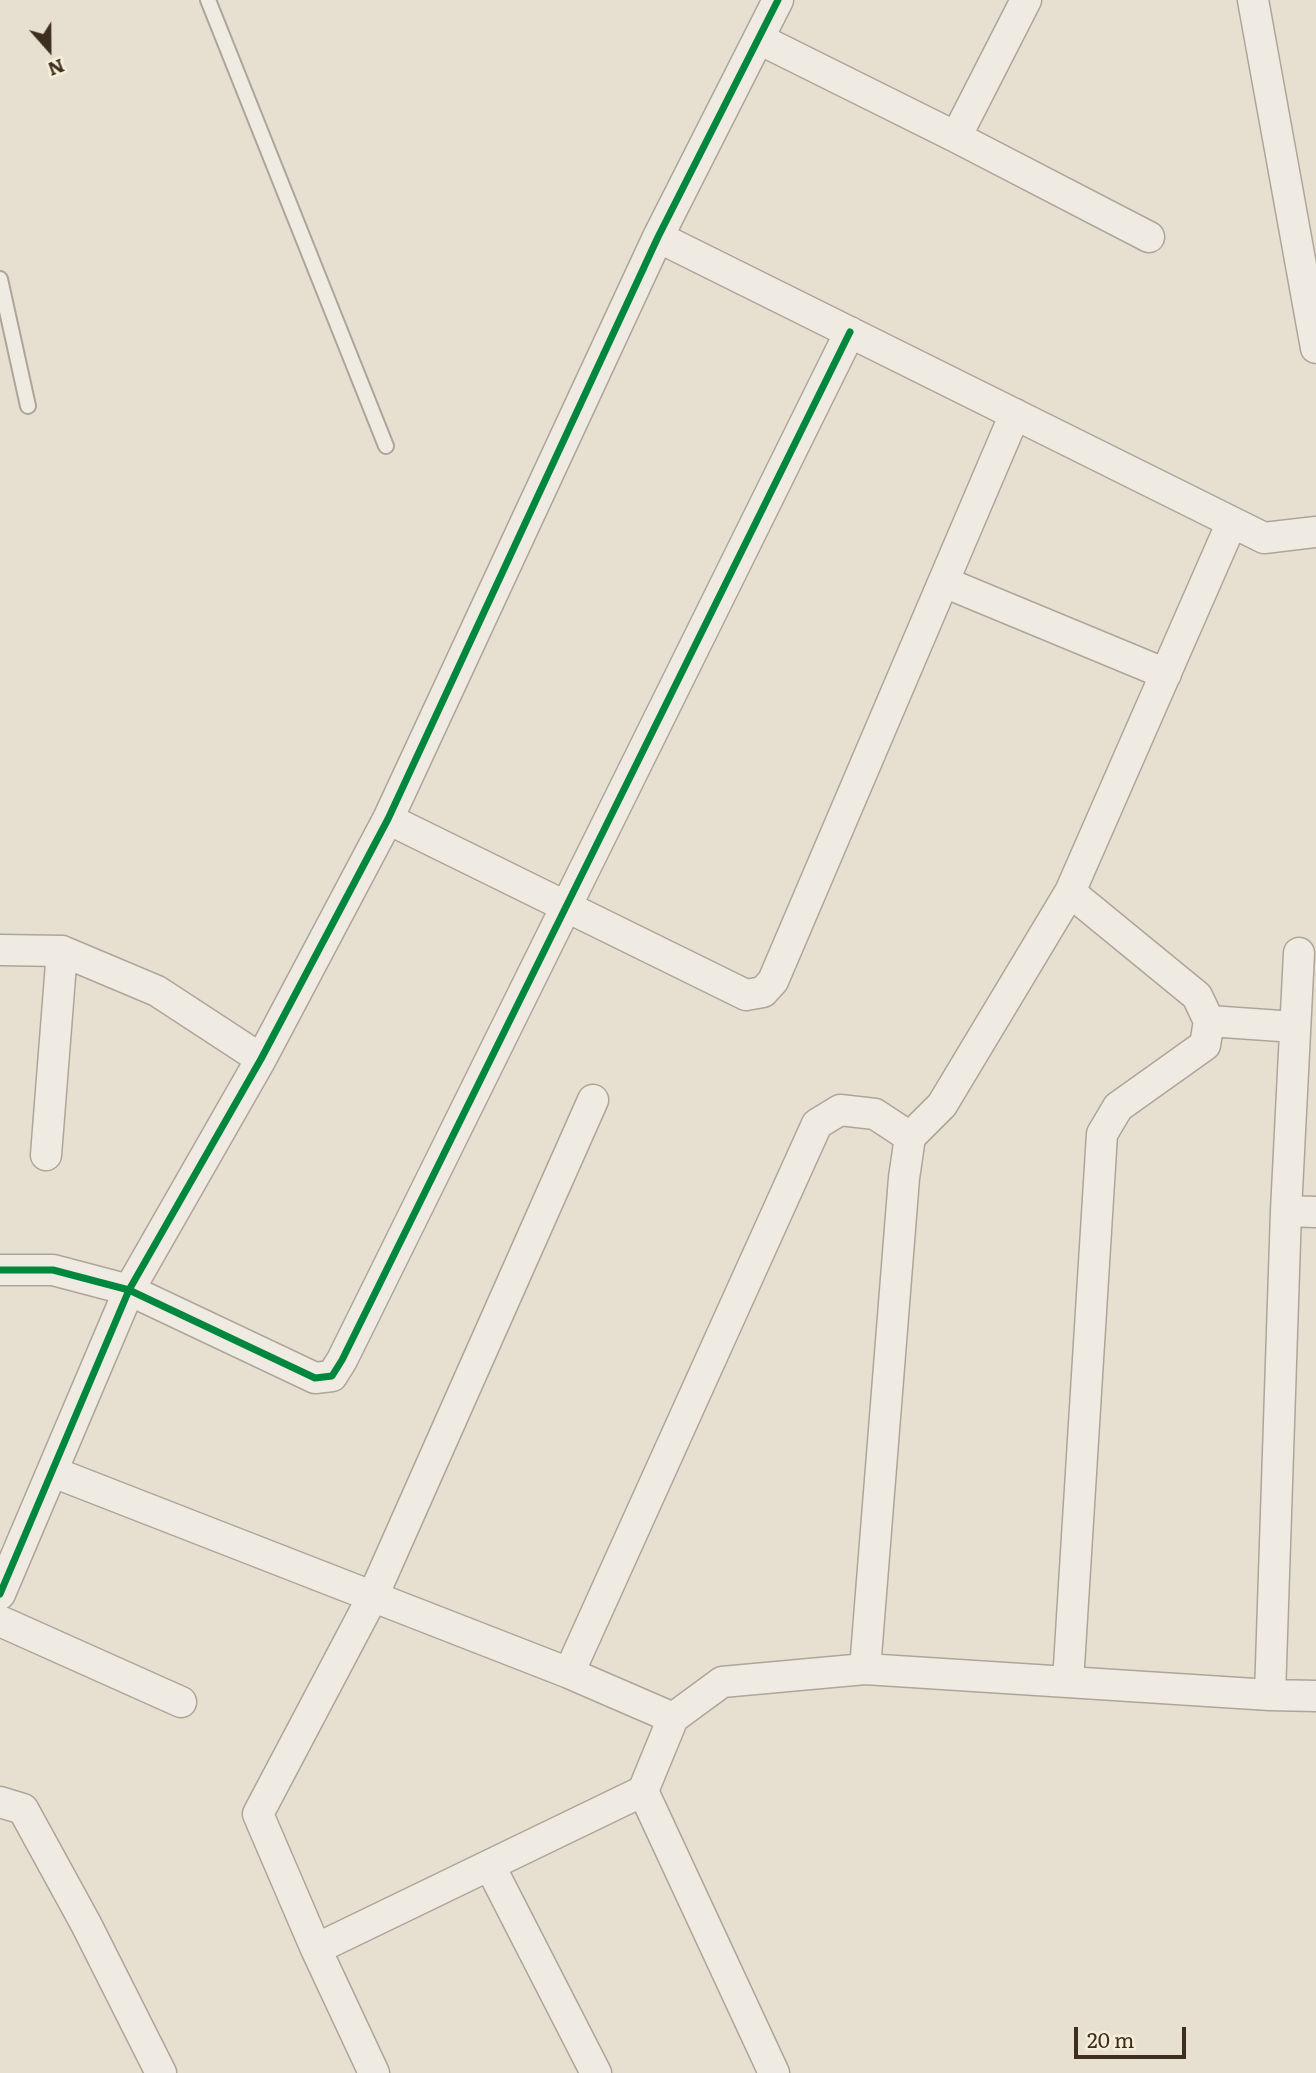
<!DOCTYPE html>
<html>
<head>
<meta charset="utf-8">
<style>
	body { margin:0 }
	#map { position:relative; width:1316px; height:2073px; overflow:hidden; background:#e7e0d1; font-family:Literata,serif }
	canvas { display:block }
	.north { position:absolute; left:14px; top:14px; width:70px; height:70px; -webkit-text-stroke:5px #f7eed8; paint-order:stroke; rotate:159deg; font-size:19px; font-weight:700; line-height:28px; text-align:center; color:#3d2e20 }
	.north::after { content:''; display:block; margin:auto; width:24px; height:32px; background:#3d2e20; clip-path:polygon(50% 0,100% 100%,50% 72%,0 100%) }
	.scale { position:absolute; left:1074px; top:2027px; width:112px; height:32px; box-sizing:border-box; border:4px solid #3d2e20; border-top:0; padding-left:9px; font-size:21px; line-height:24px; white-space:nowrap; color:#3d2e20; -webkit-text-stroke:5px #f7eed8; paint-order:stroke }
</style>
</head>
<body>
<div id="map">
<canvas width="1316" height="2073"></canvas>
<div class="north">N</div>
<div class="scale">20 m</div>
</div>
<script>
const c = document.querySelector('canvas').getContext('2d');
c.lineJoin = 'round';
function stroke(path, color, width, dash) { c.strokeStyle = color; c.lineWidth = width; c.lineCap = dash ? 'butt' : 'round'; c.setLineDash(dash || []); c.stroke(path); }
const service = new Path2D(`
	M 208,0 L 386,446
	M 0,279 L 28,406`);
const minor = new Path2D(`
	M 1253,0 L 1316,348
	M 759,39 L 956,137 L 1149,237
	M 956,137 L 1026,0
	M 658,237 L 1264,538 L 1316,532
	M 944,582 L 1166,674
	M 388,819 L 746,995 L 763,992 L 773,981 L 1015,414
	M 0,950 L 62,951 L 157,991 L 261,1059
	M 1209,1021 L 1295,1027
	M 46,1155 L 62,951
	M 1286,1211 L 1316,1212
	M 0,1270 L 53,1270 L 129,1290 L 315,1378 L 332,1376 L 342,1360 L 850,332
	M 53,1472 L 569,1673 L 673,1718
	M 0,1594 L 129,1290 L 261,1059 L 388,819 L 658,237 L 778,0
	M 0,1621 L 181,1702
	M 865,1669 L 904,1178 L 910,1137 L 942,1105 L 1070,892 L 1232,522
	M 569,1673 L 817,1124 L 840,1110 L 875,1114 L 910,1137
	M 1068,1682 L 1102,1134 L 1118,1107 L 1205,1045 L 1209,1021 L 1197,996 L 1070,892
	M 1270,1695 L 1286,1211 L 1299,953
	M 643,1791 L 774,2073
	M 0,1802 L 23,1809 L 86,1924 L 161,2073
	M 490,1866 L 596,2073
	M 316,1949 L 258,1814 L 373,1596 L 593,1100
	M 374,2073 L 316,1949 L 643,1791 L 673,1718 L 722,1682 L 865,1669 L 1270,1695 L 1316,1696`);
stroke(service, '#ada599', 18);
stroke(minor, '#ada599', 33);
stroke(service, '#efebe3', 14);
stroke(minor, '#efebe3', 30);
stroke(new Path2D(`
	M 0,1270 L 53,1270 L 129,1290 L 315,1378 L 332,1376 L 342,1360 L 850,332
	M 0,1594 L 129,1290 L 261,1059 L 388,819 L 658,237 L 778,0`), '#00873e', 7);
</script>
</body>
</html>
